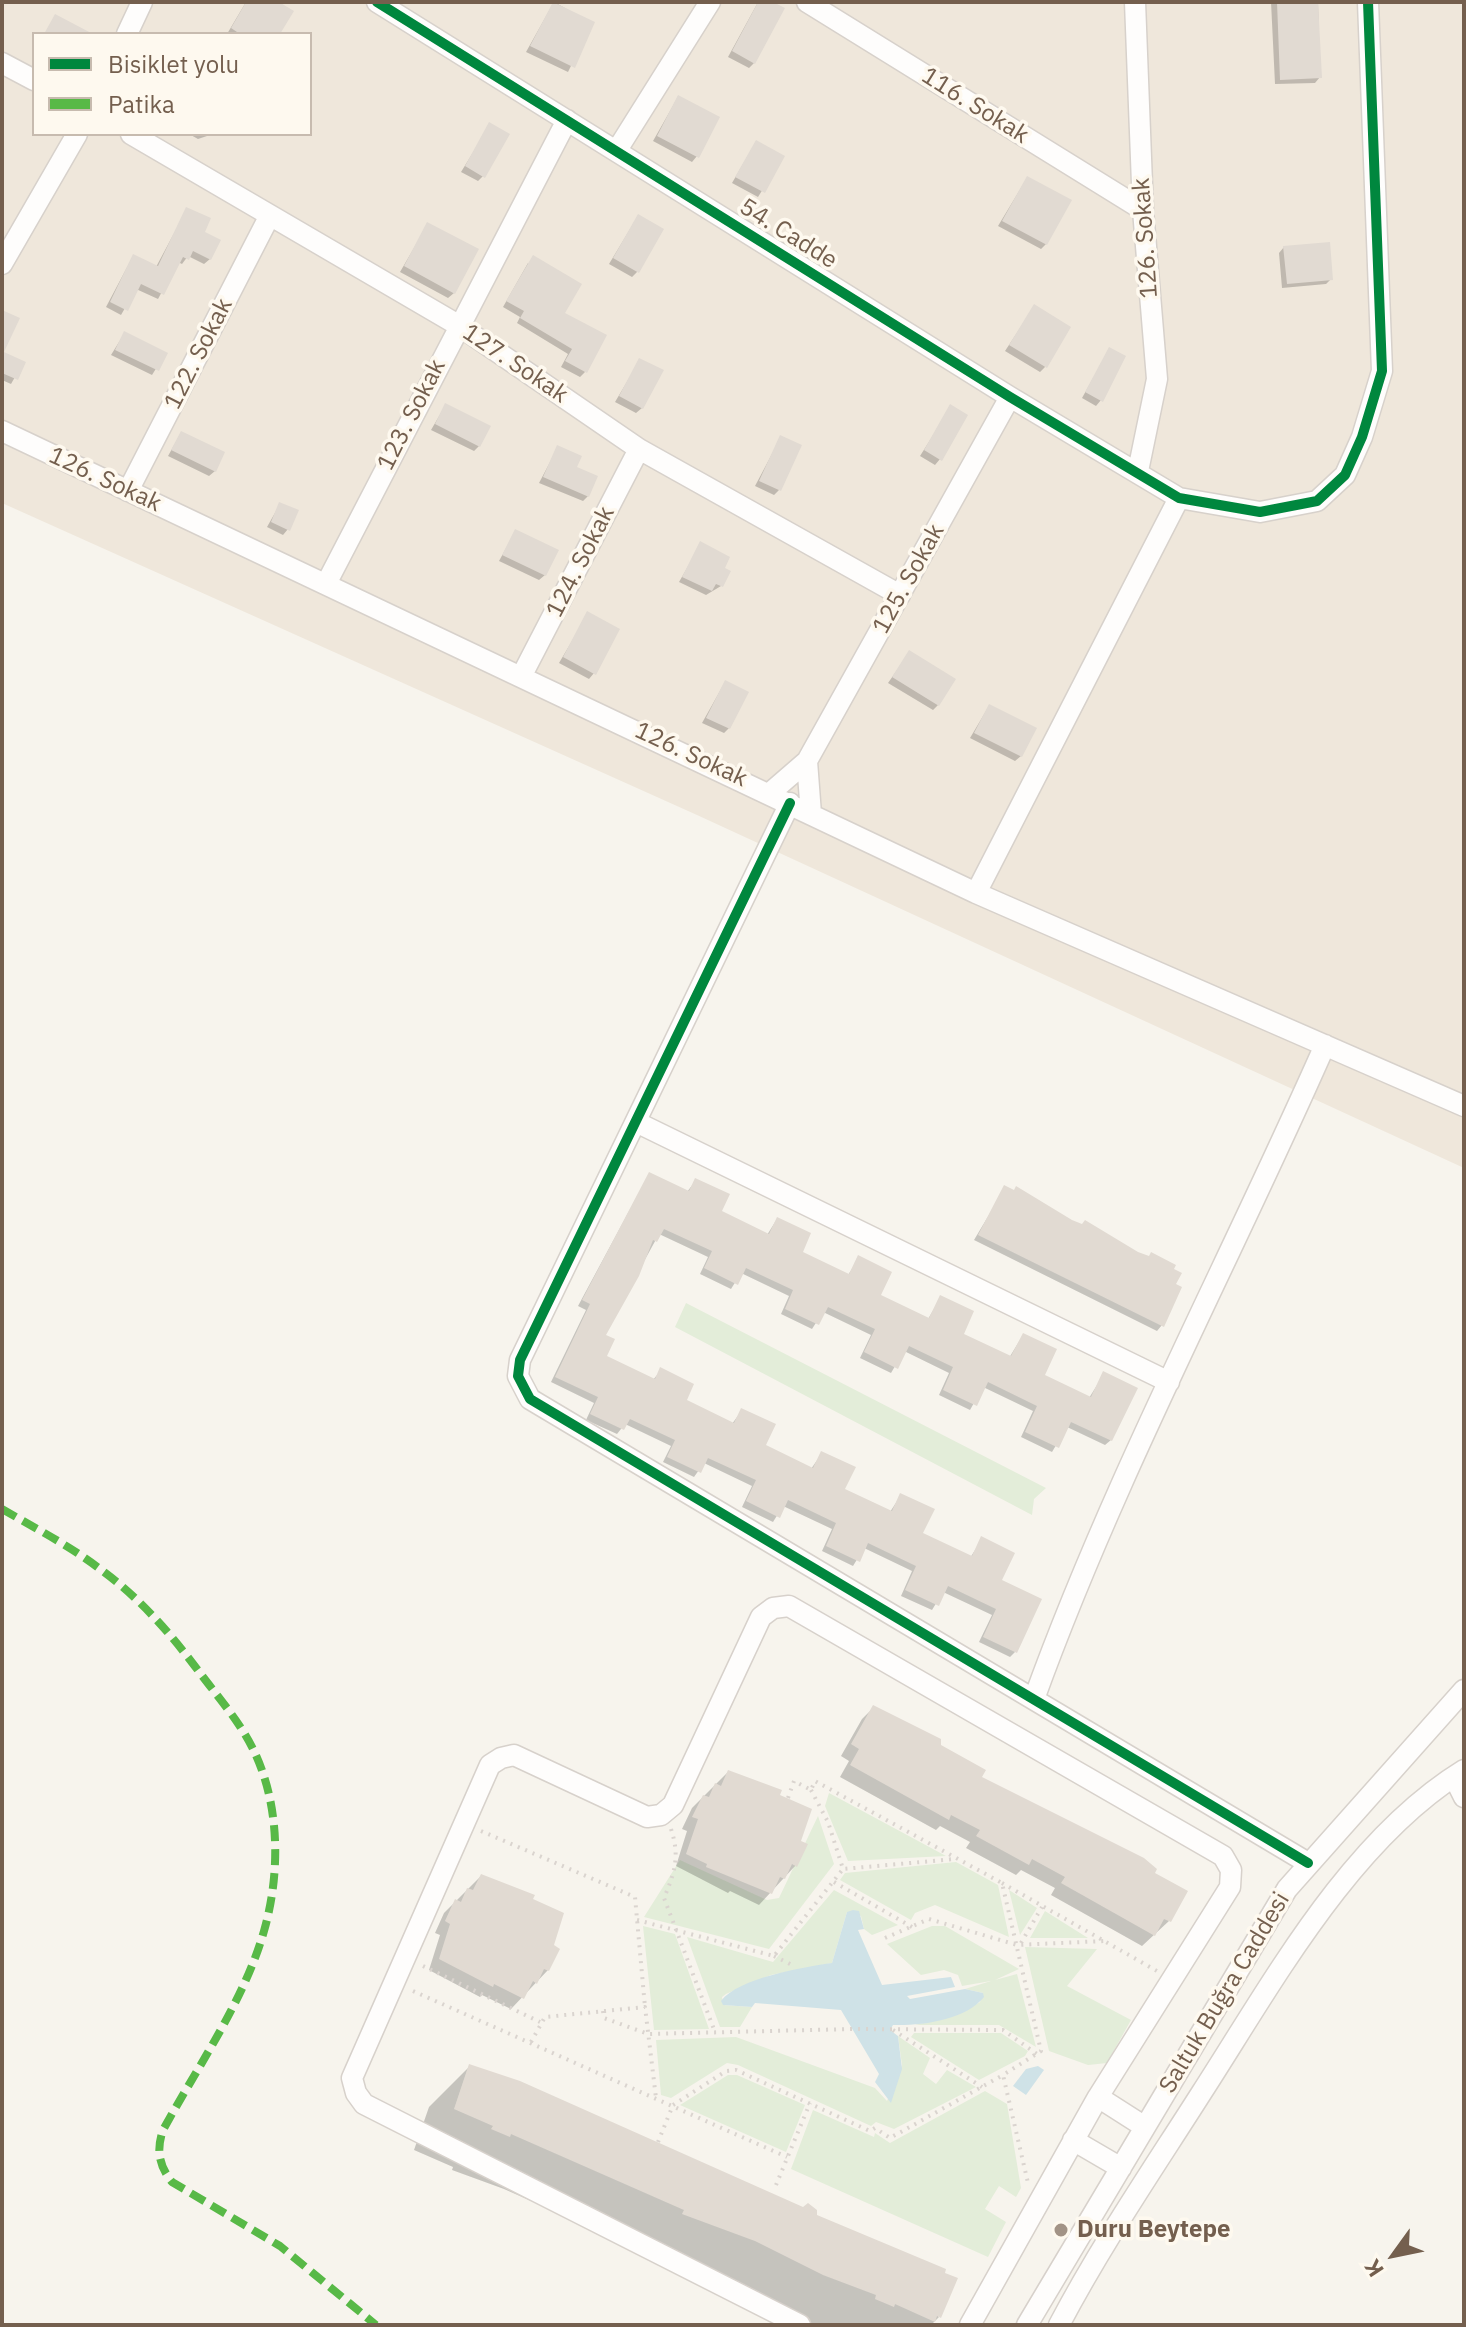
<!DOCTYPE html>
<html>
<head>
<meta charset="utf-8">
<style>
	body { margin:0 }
	#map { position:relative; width:1466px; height:2327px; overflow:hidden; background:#f7f4ed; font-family:"IBM Plex Sans",sans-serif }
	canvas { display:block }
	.frame { position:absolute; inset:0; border:4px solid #745f4e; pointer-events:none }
	.legend { position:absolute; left:32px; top:32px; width:280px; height:104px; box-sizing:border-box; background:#fef9ef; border:2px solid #c7bbaf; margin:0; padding:10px 14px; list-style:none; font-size:24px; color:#745f4e }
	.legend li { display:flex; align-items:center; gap:16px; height:40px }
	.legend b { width:40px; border:2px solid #c7bbaf }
	.north { position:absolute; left:1354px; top:2215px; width:80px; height:80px; -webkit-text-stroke:6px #fef9ef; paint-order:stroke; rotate:237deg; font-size:22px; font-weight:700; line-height:32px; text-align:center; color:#745f4e }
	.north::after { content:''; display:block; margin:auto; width:28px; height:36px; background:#745f4e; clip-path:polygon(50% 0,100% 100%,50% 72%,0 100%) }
</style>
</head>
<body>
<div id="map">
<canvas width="1466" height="2327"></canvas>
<div class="frame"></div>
<ul class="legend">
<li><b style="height:10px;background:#00873e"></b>Bisiklet yolu</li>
<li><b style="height:10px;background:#58b947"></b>Patika</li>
</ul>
<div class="north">K</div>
</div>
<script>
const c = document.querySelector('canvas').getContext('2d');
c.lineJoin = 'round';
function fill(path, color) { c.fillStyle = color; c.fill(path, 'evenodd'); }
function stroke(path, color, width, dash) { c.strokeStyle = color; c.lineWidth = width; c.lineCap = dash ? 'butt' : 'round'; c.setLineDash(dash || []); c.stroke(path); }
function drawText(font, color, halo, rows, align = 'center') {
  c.font = font + ' "IBM Plex Sans",sans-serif'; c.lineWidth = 7; c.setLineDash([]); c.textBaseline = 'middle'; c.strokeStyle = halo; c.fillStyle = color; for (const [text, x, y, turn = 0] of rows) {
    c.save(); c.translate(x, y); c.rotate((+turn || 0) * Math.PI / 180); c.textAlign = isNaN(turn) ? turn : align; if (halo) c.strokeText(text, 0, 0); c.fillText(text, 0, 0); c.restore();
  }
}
fill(new Path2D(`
	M 2,2 L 1464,2 L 1464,1168 L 697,815 L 2,503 ZM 34,34 L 310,34 L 310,134 L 34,134 Z`), '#efe7db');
fill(new Path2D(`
	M 686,1303 L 1046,1488 L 1034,1499 L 1032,1515 L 675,1327 Z
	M 829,1793 L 946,1856 L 848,1861 L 825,1806 Z
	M 818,1816 L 834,1864 L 769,1949 L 644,1917 L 680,1860 L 767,1900 L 779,1898 Z
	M 956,1862 L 998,1885 L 1009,1937 L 935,1905 L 915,1913 L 911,1920 L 840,1880 L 845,1873 Z
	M 834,1890 L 898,1925 L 872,1935 L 864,1929 L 861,1916 L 847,1912 L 832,1963 L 771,1975 L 726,1994 L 722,1997 L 724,2005 L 752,2007 L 740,2027 L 720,2027 L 687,1937 L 773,1962 Z
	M 1009,1890 L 1037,1908 L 1020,1935 Z
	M 1045,1911 L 1088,1938 L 1030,1938 Z
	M 643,1926 L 675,1934 L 709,2029 L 654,2030 Z
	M 932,1926 L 945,1926 L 1019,1969 L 995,1980 L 1017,1974 L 1036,2047 L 999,2025 L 915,2025 L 958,2014 L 980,2002 L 983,1993 L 965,1989 L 991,1981 L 962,1986 L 958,1975 L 944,1970 L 921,1975 L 887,1944 Z
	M 1025,1947 L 1097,1949 L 1067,1986 L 1131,2020 L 1107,2063 L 1088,2065 L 1049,2051 Z
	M 914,2033 L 1001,2033 L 1028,2051 L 1025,2056 L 979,2080 L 911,2037 Z
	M 898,2036 L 930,2058 L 923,2074 L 936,2084 L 947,2070 L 976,2087 L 894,2129 L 876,2122 L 871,2126 L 738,2065 L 727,2063 L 671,2098 L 661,2095 L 656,2040 L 736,2037 L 875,2088 L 887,2101 L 902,2065 Z
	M 728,2075 L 737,2075 L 805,2105 L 786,2152 L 680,2105 Z
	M 985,2091 L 1007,2104 L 1021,2188 L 1016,2197 L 999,2186 L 985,2209 L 1006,2222 L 988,2257 L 791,2169 L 813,2110 L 874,2137 L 875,2133 L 890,2143 Z`), '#e3edd9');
fill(new Path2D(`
	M 853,1910 L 859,1911 L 864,1929 L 858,1930 L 882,1985 L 951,1977 L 955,1987 L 907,1996 L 910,1999 L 965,1989 L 983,1993 L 984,1997 C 966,2020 921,2026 893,2025 L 890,2030 L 898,2036 L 902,2069 L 891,2103 L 875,2082 L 879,2074 L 841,2010 L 755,2003 L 752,2007 L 723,2005 L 721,2001 C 738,1978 804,1967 832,1963 L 847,1912 Z
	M 1038,2066 L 1044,2070 L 1026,2095 L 1013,2086 L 1026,2069 Z`), '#cfe2e7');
fill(new Path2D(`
	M 246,2 L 275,2 L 278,34 L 227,34 Z
	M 554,2 L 592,23 L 568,72 L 526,52 Z
	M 768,2 L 754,63 L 749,68 L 728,57 L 757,4 Z
	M 1271,2 L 1318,2 L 1320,77 L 1315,83 L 1275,84 Z
	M 678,97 L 697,156 L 692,162 L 653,141 Z
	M 490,125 L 483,176 L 478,181 L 461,172 Z
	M 189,134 L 213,134 L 198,139 Z
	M 756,142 L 783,157 L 758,197 L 732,183 Z
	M 1027,178 L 1046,244 L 1041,249 L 998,226 Z
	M 187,209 L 210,259 L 204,264 L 188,256 L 182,264 L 178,262 L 158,299 L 136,289 L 121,315 L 106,307 L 133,256 L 156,267 Z
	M 638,216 L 637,272 L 632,277 L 609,264 Z
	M 428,224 L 454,293 L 448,298 L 400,272 Z
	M 1284,247 L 1331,279 L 1326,284 L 1282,288 L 1279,253 Z
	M 528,263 L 562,314 L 585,372 L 580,377 L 561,367 L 568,354 L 517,323 L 520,317 L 503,307 Z
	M 1034,307 L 1045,367 L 1040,372 L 1005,351 Z
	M 124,334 L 165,354 L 152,375 L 111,355 Z
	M 1109,350 L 1101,400 L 1096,406 L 1082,398 Z
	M 2,353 L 23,363 L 11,384 L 2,380 Z
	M 640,360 L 642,408 L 636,413 L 615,402 Z
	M 445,406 L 479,446 L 474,451 L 431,430 Z
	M 951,407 L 940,459 L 935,465 L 920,456 Z
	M 181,433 L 215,471 L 209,476 L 168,456 Z
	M 781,437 L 779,490 L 774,495 L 755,486 Z
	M 558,447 L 575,468 L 588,496 L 583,501 L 539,483 Z
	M 280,504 L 288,529 L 283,535 L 267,527 Z
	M 515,532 L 545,575 L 539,580 L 499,561 Z
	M 701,544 L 722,569 L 721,586 L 706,595 L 679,582 Z
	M 588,614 L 594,673 L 589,679 L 559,663 Z
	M 909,653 L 938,705 L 933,710 L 888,683 Z
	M 725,682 L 729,728 L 724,733 L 702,723 Z
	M 989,706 L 1021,756 L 1015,761 L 970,738 Z
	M 649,1174 L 687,1192 L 696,1180 L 719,1212 L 767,1235 L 777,1219 L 800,1253 L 848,1275 L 859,1258 L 879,1296 L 928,1319 L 941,1297 L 961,1335 L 1009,1358 L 1023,1335 L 1042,1376 L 1089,1398 L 1104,1374 L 1111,1440 L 1105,1445 L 1067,1427 L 1052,1452 L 1021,1437 L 1033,1411 L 983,1387 L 970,1410 L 939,1395 L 949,1373 L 904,1351 L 891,1373 L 860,1358 L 871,1335 L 823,1312 L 812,1329 L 781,1314 L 789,1296 L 741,1273 L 731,1289 L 700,1274 L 708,1257 L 659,1234 L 603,1336 L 604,1357 L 653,1380 L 661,1370 L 684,1401 L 732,1424 L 742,1410 L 763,1446 L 811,1469 L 822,1453 L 842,1490 L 890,1512 L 901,1495 L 920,1534 L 970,1558 L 982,1539 L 1000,1581 L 1015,1652 L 1010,1657 L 979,1642 L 992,1615 L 943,1592 L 932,1610 L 901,1596 L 912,1571 L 864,1548 L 853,1566 L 822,1551 L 832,1529 L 783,1506 L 773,1522 L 742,1507 L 752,1486 L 704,1463 L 694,1477 L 663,1462 L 671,1446 L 625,1424 L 617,1434 L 586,1420 L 594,1403 L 551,1382 L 586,1310 L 578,1306 Z
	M 1005,1188 L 1082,1226 L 1162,1325 L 1157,1331 L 974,1240 Z
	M 873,1708 L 939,1746 L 980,1778 L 1153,1874 L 1169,1921 L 1142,1946 L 1051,1895 L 1055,1888 L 1021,1870 L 1016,1875 L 966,1848 L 970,1842 L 940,1826 L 936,1830 L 840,1777 L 849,1761 L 841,1756 L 862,1719 Z
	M 728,1772 L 778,1796 L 798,1842 L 795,1866 L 759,1905 L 730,1891 L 728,1893 L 676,1866 L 687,1831 L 682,1829 L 692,1808 Z
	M 481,1876 L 530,1900 L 551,1946 L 548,1970 L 511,2009 L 482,1995 L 480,1997 L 429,1970 L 440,1935 L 435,1933 L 444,1913 Z
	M 470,2066 L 816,2216 L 939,2317 L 931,2325 L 811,2325 L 504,2189 L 452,2170 L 453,2167 L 414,2150 L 429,2107 Z`), '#0003');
fill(new Path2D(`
	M 246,2 L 279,2 L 294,11 L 280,34 L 240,34 L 231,28 Z
	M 553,2 L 595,22 L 575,68 L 530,46 Z
	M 758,2 L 773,2 L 785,8 L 755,64 L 732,51 Z
	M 1277,2 L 1318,2 L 1322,78 L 1280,80 Z
	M 55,14 L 93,34 L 44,34 Z
	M 678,95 L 720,117 L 699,158 L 657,136 Z
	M 489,122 L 510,134 L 485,178 L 465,166 Z
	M 756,140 L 785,156 L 765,193 L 735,177 Z
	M 1027,176 L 1072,200 L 1047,245 L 1002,221 Z
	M 186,207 L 211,218 L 205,232 L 221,240 L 211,260 L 193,251 L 189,260 L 183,257 L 164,295 L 141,284 L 128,311 L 110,302 L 133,254 L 158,266 Z
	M 638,214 L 664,229 L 639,273 L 613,258 Z
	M 427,222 L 479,249 L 455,294 L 404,266 Z
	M 1330,242 L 1333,280 L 1287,284 L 1283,246 Z
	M 533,255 L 582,284 L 565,313 L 607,335 L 587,373 L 565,361 L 572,349 L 520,318 L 524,311 L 506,301 Z
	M 1034,304 L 1071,327 L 1047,368 L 1009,345 Z
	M 2,310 L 20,318 L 4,352 L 26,362 L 18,380 L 2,373 Z
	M 124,331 L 168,353 L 159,371 L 115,350 Z
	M 1109,347 L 1126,356 L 1103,402 L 1085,392 Z
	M 639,358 L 664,370 L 643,409 L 619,396 Z
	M 445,403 L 491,426 L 480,447 L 435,424 Z
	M 950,404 L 968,415 L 942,461 L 924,450 Z
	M 181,431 L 225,452 L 216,472 L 171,450 Z
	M 780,435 L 802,445 L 781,491 L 759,481 Z
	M 557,445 L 582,456 L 577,467 L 598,476 L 589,497 L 543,477 Z
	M 279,502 L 299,510 L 290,531 L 271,522 Z
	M 515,529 L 559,550 L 546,576 L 502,555 Z
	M 700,541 L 730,557 L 725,568 L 731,571 L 723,587 L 716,584 L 712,591 L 682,577 Z
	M 587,611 L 620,629 L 596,675 L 563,657 Z
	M 909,650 L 956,679 L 939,706 L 892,677 Z
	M 725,680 L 749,692 L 730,729 L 706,718 Z
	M 989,704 L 1037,728 L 1022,757 L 974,733 Z
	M 649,1172 L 689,1191 L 695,1178 L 730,1194 L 722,1211 L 769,1234 L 777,1217 L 811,1233 L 803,1252 L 849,1274 L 858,1255 L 892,1272 L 881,1295 L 929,1318 L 940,1295 L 974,1311 L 964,1334 L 1011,1356 L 1023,1333 L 1057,1349 L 1045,1375 L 1091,1397 L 1103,1371 L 1138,1388 L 1112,1441 L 1071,1422 L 1059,1448 L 1025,1432 L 1037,1406 L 988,1382 L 977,1406 L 943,1390 L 953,1367 L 909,1346 L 898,1369 L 864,1352 L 875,1329 L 828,1307 L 819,1325 L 785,1309 L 793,1290 L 746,1268 L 738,1285 L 704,1268 L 712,1251 L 664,1229 L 657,1242 L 653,1240 L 639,1276 L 606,1335 L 615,1339 L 607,1356 L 655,1379 L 660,1367 L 694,1384 L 687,1400 L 734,1423 L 741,1408 L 776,1424 L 766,1445 L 813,1468 L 821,1451 L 856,1467 L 845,1489 L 892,1511 L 900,1493 L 935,1509 L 923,1533 L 972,1556 L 981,1536 L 1015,1553 L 1002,1580 L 1042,1599 L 1017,1653 L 983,1637 L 996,1609 L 948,1586 L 939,1606 L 905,1590 L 916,1566 L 868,1543 L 860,1562 L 826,1546 L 836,1523 L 788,1500 L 780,1518 L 746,1501 L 756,1480 L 708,1458 L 701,1473 L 667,1457 L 675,1440 L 630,1419 L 624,1430 L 590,1414 L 598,1397 L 555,1377 L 590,1304 L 582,1300 Z
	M 1004,1185 L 1014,1190 L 1016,1186 L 1072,1220 L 1082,1224 L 1085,1220 L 1138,1252 L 1149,1256 L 1151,1252 L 1176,1265 L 1174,1269 L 1182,1273 L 1176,1284 L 1182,1287 L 1164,1327 L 978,1235 Z
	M 873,1705 L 941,1739 L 941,1745 L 986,1770 L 982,1777 L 1144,1858 L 1157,1869 L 1155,1873 L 1188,1891 L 1171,1922 L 1164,1919 L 1155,1936 L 1061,1883 L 1065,1877 L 1032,1859 L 1029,1865 L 976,1836 L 980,1830 L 951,1815 L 949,1820 L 850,1765 L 859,1749 L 851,1744 Z
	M 728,1770 L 782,1790 L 780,1795 L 812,1809 L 801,1841 L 808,1844 L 797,1867 L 792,1864 L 785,1879 L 780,1877 L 772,1894 L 706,1867 L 707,1864 L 686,1854 L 698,1819 L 692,1817 L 703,1795 L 709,1797 L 715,1783 L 721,1786 Z
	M 481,1874 L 535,1895 L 533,1899 L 564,1913 L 554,1945 L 560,1949 L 549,1971 L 544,1969 L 537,1984 L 533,1981 L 524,1999 L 494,1984 L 493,1987 L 439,1959 L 450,1924 L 445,1921 L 455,1899 L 461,1902 L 467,1888 L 473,1890 Z
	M 469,2064 L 520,2081 L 803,2207 L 808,2203 L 817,2210 L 817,2215 L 946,2269 L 945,2273 L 958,2278 L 941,2318 L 937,2316 L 935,2322 L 895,2304 L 894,2307 L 875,2299 L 876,2295 L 823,2275 L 755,2241 L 682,2214 L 684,2210 L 511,2134 L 510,2137 L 491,2129 L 493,2126 L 454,2109 Z`), '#e1dad2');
const minor = new Path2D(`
	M 377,2 L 1010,397 L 1179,498 L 1260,512 L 1317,501 L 1345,475 L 1362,437 L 1382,371 L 1368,2
	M 807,2 L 1143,210
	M 1135,2 L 1143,210 L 1157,379 L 1138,471
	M 127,34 L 142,2
	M 2,63 L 34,80
	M 131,134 L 458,325 L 639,449 L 900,595
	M 617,150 L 710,2
	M 2,264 L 77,134
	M 2,431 L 976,893 L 1179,498
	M 128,491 L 269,217
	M 326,584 L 567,120
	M 522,675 L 639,449
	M 807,761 L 811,814
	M 770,793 L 807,761 L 1010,397
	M 790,803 L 520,1360 L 518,1376 L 530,1399 L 1308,1863
	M 976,893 L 1464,1106
	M 636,1122 L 1169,1382
	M 1034,1699 C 1115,1475 1229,1263 1325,1045
	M 1454,1777 L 1464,1797
	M 1098,2097 L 1145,2127
	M 1073,2140 L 1121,2168
	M 800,2325 L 364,2104 L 356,2093 L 352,2078 L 490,1765 L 501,1758 L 514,1755 L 647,1817 L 661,1815 L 673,1805 L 761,1617 L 773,1608 L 789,1606 L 1223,1856 L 1231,1870 L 1230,1887 L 1098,2097 L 970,2325
	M 1027,2325 L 1287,1889 L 1464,1690
	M 1059,2325 C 1101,2245 1153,2169 1202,2092 C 1273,1982 1350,1840 1464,1770`);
stroke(minor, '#d7d1cb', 23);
stroke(new Path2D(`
	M 811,1790 L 828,1822 L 843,1869 L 955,1859
	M 788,1798 L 794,1781 L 811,1790 L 815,1781 L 1002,1883 L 1041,2051 L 1003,2075 L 1028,2183
	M 671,1829 C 680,1856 675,1872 664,1898 L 715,2032
	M 481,1831 L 635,1897 L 645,2007
	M 834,1882 L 912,1927
	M 1002,1883 L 1157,1971
	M 637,1920 L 774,1956 L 843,1869
	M 885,1938 L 929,1919 L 1017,1945 L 1104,1941
	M 1021,1943 L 1042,1907
	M 774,1956 L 792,1965
	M 423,1966 L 540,2022
	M 413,1991 L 787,2157
	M 603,2011 L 604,2018 L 648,2034 L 852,2029 L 1003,2030 L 1037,2054
	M 893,2030 L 982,2087
	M 531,2042 L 545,2017 L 645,2007 L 656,2098
	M 658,2142 L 673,2105 L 726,2071 L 736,2070 L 870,2131 L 875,2128 L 890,2138 L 1003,2075
	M 776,2185 L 810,2103`), '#dad4cf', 4, [2, 6]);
stroke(minor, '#fefdfc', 20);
stroke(new Path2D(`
	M 2,1509 C 35,1528 70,1546 100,1569 C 140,1598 171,1634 200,1673 C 218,1697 239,1721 252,1747 C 280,1802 281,1872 264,1931 C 244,2001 198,2066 163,2130 C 156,2150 159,2166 172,2182 L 280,2246 L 376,2325`), '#58b947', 8, [16, 8]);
stroke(new Path2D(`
	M 377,2 L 1010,397 L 1179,498 L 1260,512 L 1317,501 L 1345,475 L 1362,437 L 1382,371 L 1368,2
	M 790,803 L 520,1360 L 518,1376 L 530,1399 L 1308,1863`), '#00873e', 10);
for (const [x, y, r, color] of [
	[1061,2230,8,"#a29386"]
]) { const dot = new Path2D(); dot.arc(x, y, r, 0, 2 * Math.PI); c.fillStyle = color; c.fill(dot); stroke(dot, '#fef9ef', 3); }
drawText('24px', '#745f4e', '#fef9ef', [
	["116. Sokak",975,106,32],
	["54. Cadde",788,234,32],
	["126. Sokak",1146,238,-94],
	["122. Sokak",199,354,-63],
	["127. Sokak",515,364,34],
	["123. Sokak",412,415,-63],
	["126. Sokak",105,480,25],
	["124. Sokak",581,562,-63],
	["125. Sokak",909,579,-61],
	["126. Sokak",691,755,25],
	["Saltuk Buğra Caddesi",1225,1993,-59]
]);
drawText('bold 24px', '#745f4e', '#fef9ef', [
	["Duru Beytepe",1077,2230]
], 'left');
</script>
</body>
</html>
